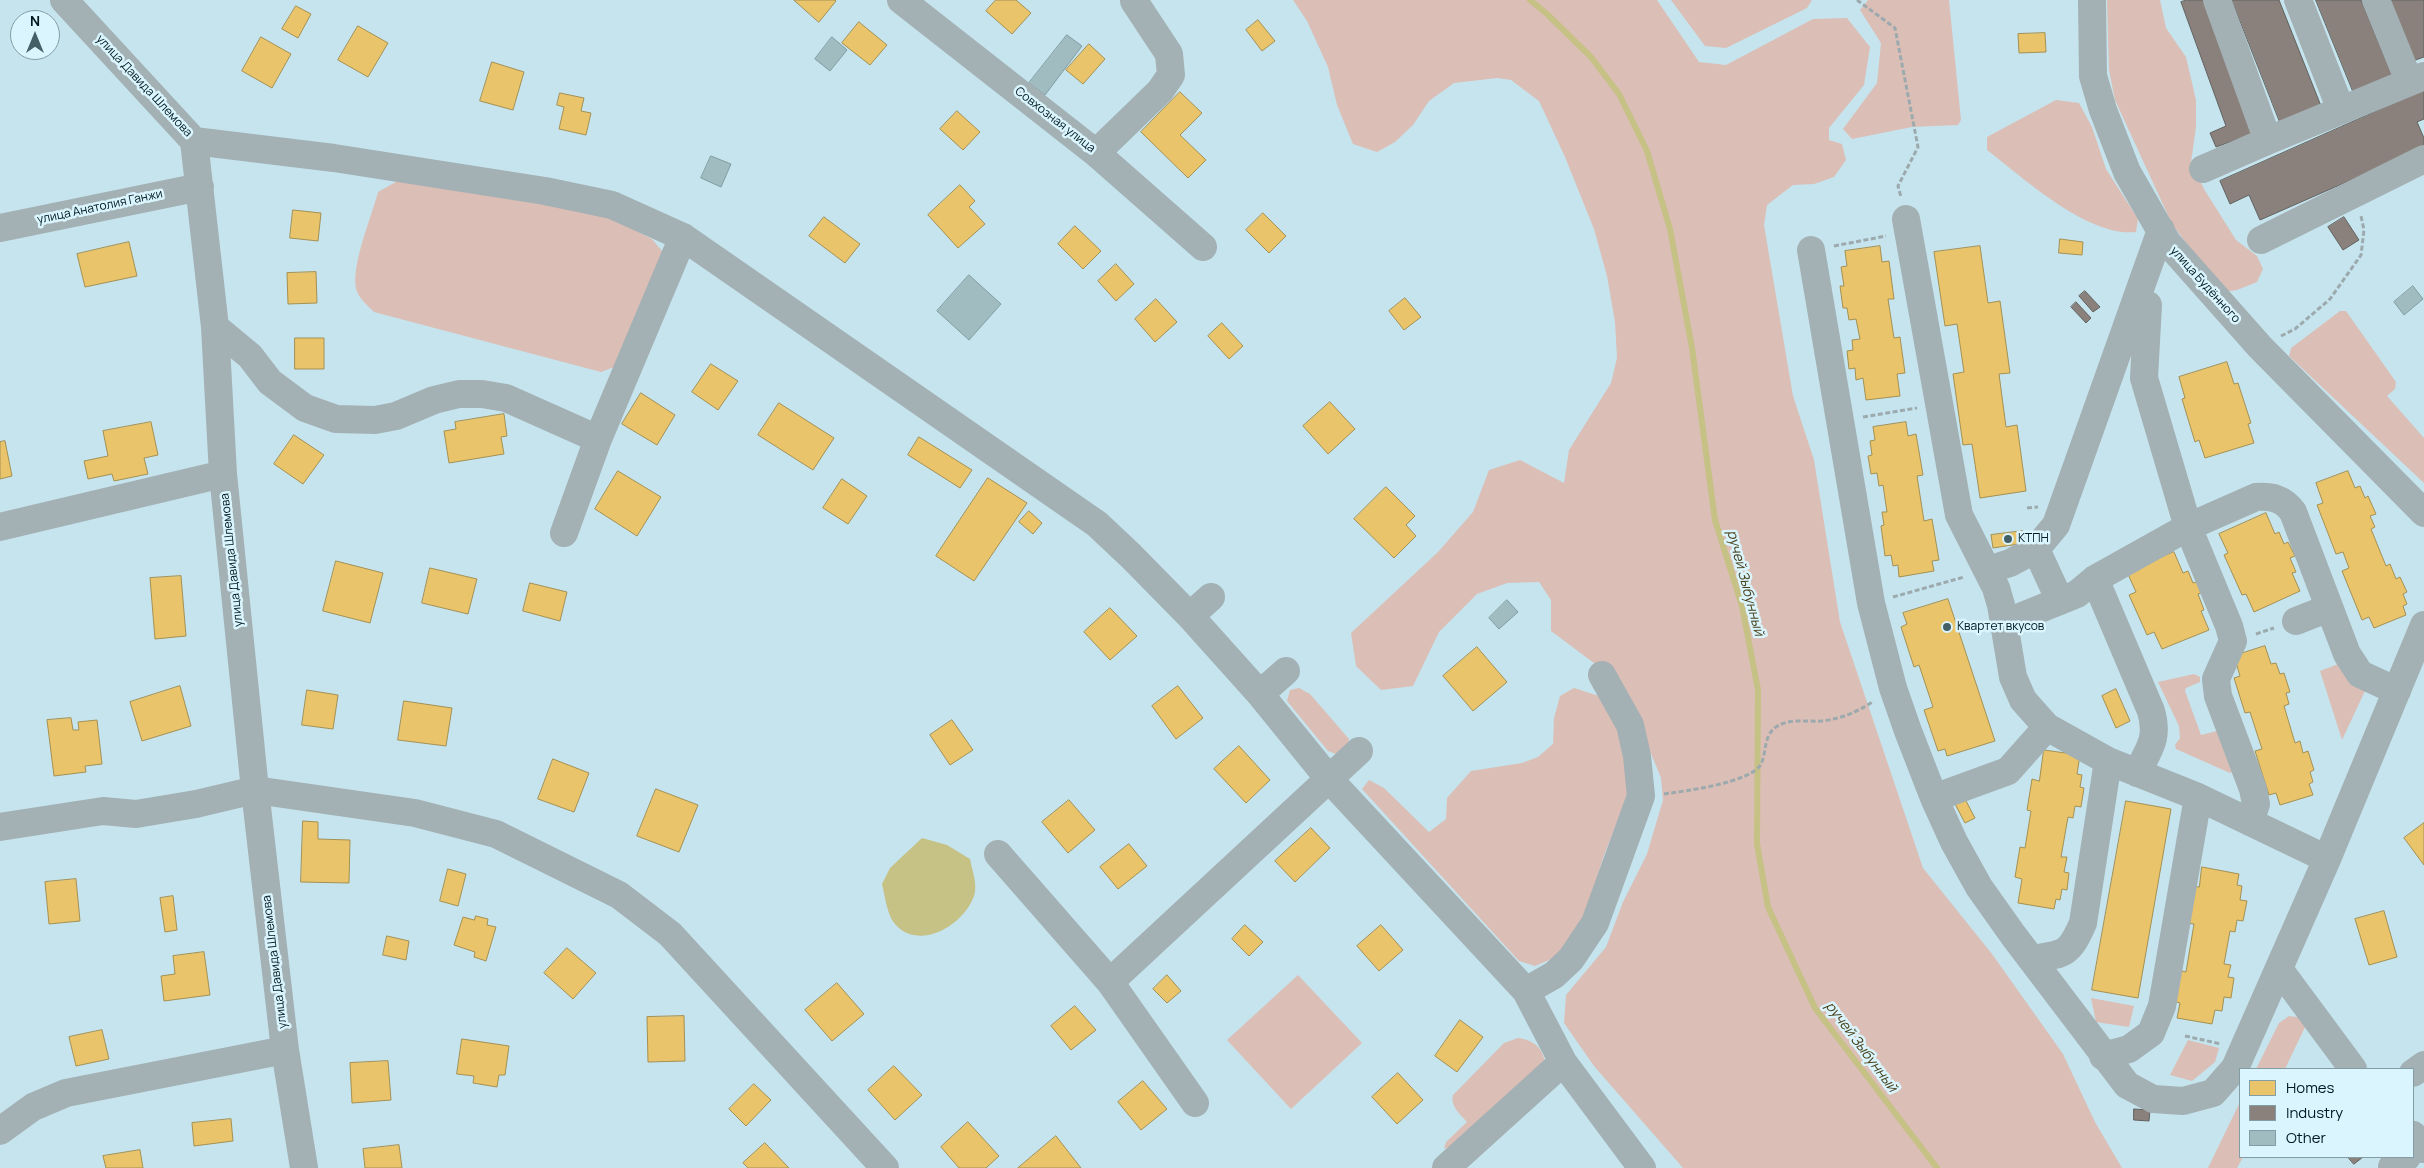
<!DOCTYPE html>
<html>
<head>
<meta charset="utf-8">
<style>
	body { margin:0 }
	#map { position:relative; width:2424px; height:1168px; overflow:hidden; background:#c6e4ed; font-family:Manrope,sans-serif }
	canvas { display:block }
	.legend { position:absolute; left:2239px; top:1068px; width:175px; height:90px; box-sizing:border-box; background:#daf5fd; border:1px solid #839da4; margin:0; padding:6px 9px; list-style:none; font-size:15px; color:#00181f }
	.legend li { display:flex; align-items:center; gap:10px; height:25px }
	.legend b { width:25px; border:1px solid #839da4 }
	.north { position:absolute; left:10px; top:10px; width:50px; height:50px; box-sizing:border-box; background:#daf5fd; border:1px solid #839da4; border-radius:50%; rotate:0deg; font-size:14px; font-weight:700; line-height:20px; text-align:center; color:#00181f }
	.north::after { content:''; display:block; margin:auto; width:18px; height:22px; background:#455f67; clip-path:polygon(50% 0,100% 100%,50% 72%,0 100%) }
</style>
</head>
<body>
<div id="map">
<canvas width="2424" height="1168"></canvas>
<ul class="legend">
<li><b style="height:14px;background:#e9c46a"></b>Homes</li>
<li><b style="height:14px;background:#8a817c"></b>Industry</li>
<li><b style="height:14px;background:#a0bcc0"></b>Other</li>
</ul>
<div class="north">N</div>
</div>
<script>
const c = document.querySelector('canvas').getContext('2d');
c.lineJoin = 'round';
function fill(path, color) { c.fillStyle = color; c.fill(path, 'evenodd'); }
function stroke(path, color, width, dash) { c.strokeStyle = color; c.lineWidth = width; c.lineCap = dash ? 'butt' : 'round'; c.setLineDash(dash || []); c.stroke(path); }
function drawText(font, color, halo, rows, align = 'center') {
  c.font = font + ' Manrope,sans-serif'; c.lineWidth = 5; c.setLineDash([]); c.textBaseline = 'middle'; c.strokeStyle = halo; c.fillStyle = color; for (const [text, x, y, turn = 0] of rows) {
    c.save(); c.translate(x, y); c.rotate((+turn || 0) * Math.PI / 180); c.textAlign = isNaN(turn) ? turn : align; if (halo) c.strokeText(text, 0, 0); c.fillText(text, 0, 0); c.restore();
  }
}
fill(new Path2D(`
	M 1293,0 L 1657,0 L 1699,62 L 1726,65 L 1813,19 L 1847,18 L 1870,47 L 1864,85 L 1829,128 L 1829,140 L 1842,144 L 1846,160 L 1834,177 L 1814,184 L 1793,185 L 1767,205 L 1764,225 L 1793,396 L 1814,460 L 1840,622 L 1923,868 L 1992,954 L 2063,1054 L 2095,1122 L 2122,1168 L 1683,1168 L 1594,1066 L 1564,1023 L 1566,995 L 1606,947 L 1623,902 L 1647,854 L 1663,800 L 1661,778 L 1650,751 L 1602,669 L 1551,631 L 1551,600 L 1539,582 L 1507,583 L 1477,594 L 1439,632 L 1413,686 L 1381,690 L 1356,666 L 1351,633 L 1438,552 L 1473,512 L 1489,470 L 1520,460 L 1564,483 L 1569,450 L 1611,383 L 1617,358 L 1615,322 L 1607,276 L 1594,229 L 1565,157 L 1539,101 L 1511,80 L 1497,78 L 1454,83 L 1429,101 L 1413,125 L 1395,142 L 1377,152 L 1353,144 L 1337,105 L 1328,67 L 1307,21 Z
	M 1671,0 L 1812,0 L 1807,8 L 1726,48 L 1705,46 Z
	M 1868,0 L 1949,0 L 1961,120 L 1958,125 L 1912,127 L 1852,139 L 1843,129 L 1877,83 L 1881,43 L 1860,10 Z
	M 2107,0 L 2160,0 L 2166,28 L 2186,57 L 2196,100 L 2196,127 L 2191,162 L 2204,189 L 2236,240 L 2257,256 L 2263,269 L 2257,282 L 2237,290 L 2223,292 L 2172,224 L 2115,100 L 2109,70 Z
	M 2056,100 L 2079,103 L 2092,127 L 2106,169 L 2138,219 L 2136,232 C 2087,237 2025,179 1987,150 L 1987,137 Z
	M 401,179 L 544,203 L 609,217 L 652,239 L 662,251 L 661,264 L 617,366 L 601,372 L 374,312 C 369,307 362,301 358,294 C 347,274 372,216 378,192 Z
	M 2340,311 L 2346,311 L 2396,382 L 2395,389 L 2387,396 L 2424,438 L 2424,483 L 2289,356 L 2291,348 Z
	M 2341,663 L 2365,691 L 2342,740 L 2320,671 Z
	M 2194,674 L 2200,677 L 2200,682 L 2186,688 L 2185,691 L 2201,735 L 2221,730 L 2234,771 L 2230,773 L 2176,749 L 2175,745 L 2180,738 L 2179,726 L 2158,682 Z
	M 1299,688 L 1310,694 L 1349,739 L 1347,750 L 1336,754 L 1328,751 L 1287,701 L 1290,690 Z
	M 1574,688 L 1599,696 L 1617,726 L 1626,759 L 1628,795 L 1604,855 L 1581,929 L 1556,957 L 1535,966 L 1519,961 L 1362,789 L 1369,780 L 1384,788 L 1429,832 L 1446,819 L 1447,798 L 1471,771 L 1522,763 L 1538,757 L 1553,744 L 1554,718 L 1560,696 Z
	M 1298,975 L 1362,1043 L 1291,1109 L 1227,1040 Z
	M 2091,998 L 2134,1006 L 2129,1027 L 2096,1022 Z
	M 2289,1016 L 2304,1018 L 2306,1025 L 2285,1069 L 2256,1069 L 2279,1023 Z
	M 1518,1038 C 1537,1041 1543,1049 1546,1067 L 1456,1150 L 1444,1148 L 1446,1142 L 1467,1122 C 1460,1114 1450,1106 1453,1095 L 1504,1043 Z
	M 2188,1040 L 2219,1048 L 2215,1062 L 2192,1081 L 2170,1075 Z
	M 2240,1102 L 2240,1157 L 2243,1157 L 2237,1168 L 2208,1168 Z`), '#dbbeb6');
fill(new Path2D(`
	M 922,838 L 947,845 L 970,859 C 972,870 978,885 974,896 C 964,925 919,952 895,924 C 887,915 885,896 882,884 L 890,868 Z`), '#c6c185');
const homes = new Path2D(`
	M 794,0 L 835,0 L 836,1 L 819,22 Z
	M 996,0 L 1016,0 L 1031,13 L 1012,34 L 986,11 Z
	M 296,6 L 311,14 L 298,38 L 282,29 Z
	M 1258,20 L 1275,41 L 1262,51 L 1246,30 Z
	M 859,22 L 887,45 L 870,65 L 842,43 Z
	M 358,26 L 388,43 L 368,77 L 338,60 Z
	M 2045,33 L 2046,52 L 2019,53 L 2018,34 Z
	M 261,37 L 291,54 L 272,88 L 242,71 Z
	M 1089,44 L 1105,59 L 1083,84 L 1066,70 Z
	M 492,62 L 524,72 L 513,110 L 480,101 Z
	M 1180,92 L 1202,113 L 1180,135 L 1206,160 L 1188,178 L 1141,132 Z
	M 560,93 L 584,98 L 581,111 L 591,113 L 586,135 L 559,129 L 564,107 L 557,105 Z
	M 957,111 L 980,132 L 963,150 L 940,129 Z
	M 960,185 L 975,201 L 969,207 L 985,224 L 958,248 L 928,215 Z
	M 293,210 L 321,213 L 318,241 L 290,238 Z
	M 1263,213 L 1286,236 L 1269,253 L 1246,230 Z
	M 824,217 L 860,244 L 845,263 L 809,236 Z
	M 1075,226 L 1101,251 L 1083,269 L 1058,244 Z
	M 2060,239 L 2083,242 L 2082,255 L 2059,253 Z
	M 129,242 L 137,276 L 85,287 L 77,254 Z
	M 1880,246 L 1882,262 L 1889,261 L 1894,299 L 1888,299 L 1894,338 L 1900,337 L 1905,373 L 1897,374 L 1900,396 L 1866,400 L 1863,378 L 1856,380 L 1855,368 L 1849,369 L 1847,351 L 1853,350 L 1852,340 L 1860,339 L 1856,319 L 1849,320 L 1847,308 L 1843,308 L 1840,286 L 1844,286 L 1841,267 L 1847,266 L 1845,251 Z
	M 1980,246 L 1988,303 L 2000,301 L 2010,373 L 1999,374 L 2006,427 L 2017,425 L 2026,491 L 1980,498 L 1972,444 L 1963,445 L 1953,374 L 1964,372 L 1957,324 L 1945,326 L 1934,252 Z
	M 1116,264 L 1134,284 L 1116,301 L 1098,281 Z
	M 316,272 L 317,303 L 288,304 L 287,273 Z
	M 1405,298 L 1421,317 L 1404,330 L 1389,311 Z
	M 1156,299 L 1177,322 L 1155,342 L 1135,319 Z
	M 1222,323 L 1243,346 L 1229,359 L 1208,336 Z
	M 295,338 L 324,338 L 324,369 L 295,369 Z
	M 2227,362 L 2234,384 L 2238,383 L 2251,423 L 2248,424 L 2254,443 L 2205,458 L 2199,440 L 2195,442 L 2182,399 L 2185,398 L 2179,377 Z
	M 711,364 L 738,381 L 718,410 L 692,392 Z
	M 641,393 L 675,415 L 657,445 L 622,424 Z
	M 1330,402 L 1355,429 L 1328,454 L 1303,426 Z
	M 779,403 L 834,438 L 813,470 L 758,435 Z
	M 504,414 L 507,436 L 501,437 L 504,454 L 449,463 L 444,431 L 456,429 L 455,422 Z
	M 151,422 L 158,455 L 144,458 L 148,474 L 114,481 L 112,474 L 88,479 L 84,461 L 108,456 L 103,431 Z
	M 1906,422 L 1908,436 L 1916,434 L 1923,475 L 1917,476 L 1924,521 L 1932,519 L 1939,560 L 1932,561 L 1934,571 L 1899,577 L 1898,565 L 1893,566 L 1891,555 L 1885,556 L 1881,526 L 1884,525 L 1882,512 L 1887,512 L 1883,485 L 1879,486 L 1877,473 L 1871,474 L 1868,456 L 1872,455 L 1870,441 L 1875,440 L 1873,427 Z
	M 294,435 L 324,455 L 303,484 L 274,464 Z
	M 919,437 L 972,470 L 960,488 L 908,455 Z
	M 5,441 L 12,476 L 0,479 L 0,442 Z
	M 618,471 L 661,497 L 637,536 L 595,509 Z
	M 2348,471 L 2355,488 L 2360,486 L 2365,498 L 2368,496 L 2376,514 L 2370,516 L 2375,527 L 2371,529 L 2386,566 L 2390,564 L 2396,579 L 2400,577 L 2407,592 L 2403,594 L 2407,604 L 2403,606 L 2406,615 L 2374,628 L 2369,617 L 2362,620 L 2342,571 L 2349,568 L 2343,552 L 2336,554 L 2317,505 L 2323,503 L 2316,483 Z
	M 988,478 L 1027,503 L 974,581 L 936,556 Z
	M 842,479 L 867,496 L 848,524 L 823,508 Z
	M 1386,487 L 1415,516 L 1406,525 L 1416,536 L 1394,558 L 1354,519 Z
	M 1029,511 L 1042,523 L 1033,534 L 1019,522 Z
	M 2266,513 L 2275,534 L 2279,532 L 2284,544 L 2288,542 L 2295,556 L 2290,558 L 2296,572 L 2292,573 L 2300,591 L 2254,612 L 2246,594 L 2242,595 L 2224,555 L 2228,553 L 2219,534 Z
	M 2023,531 L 2025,543 L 1993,548 L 1991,535 Z
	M 2174,552 L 2183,573 L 2188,571 L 2193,583 L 2197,582 L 2201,593 L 2198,594 L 2204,610 L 2201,611 L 2209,630 L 2162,649 L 2154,632 L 2147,635 L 2129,595 L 2136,592 L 2127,572 Z
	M 336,561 L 383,573 L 370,623 L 323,611 Z
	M 430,568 L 477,579 L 468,614 L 422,603 Z
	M 181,576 L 186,636 L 155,639 L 150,578 Z
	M 530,583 L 567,592 L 560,621 L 523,611 Z
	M 1948,599 L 1995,741 L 1947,756 L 1945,749 L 1938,751 L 1924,710 L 1933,707 L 1919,665 L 1914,667 L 1901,627 L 1907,624 L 1903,613 Z
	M 1110,608 L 1137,636 L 1110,660 L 1084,632 Z
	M 2265,646 L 2271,664 L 2276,663 L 2280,674 L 2284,673 L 2290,692 L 2286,693 L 2289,704 L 2284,706 L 2295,743 L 2300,741 L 2303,753 L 2308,751 L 2314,770 L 2310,772 L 2313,782 L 2309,784 L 2313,795 L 2280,805 L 2276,793 L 2269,795 L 2255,751 L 2262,749 L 2250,712 L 2245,713 L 2234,678 L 2240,676 L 2234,656 Z
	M 1477,647 L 1507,682 L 1473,711 L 1443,676 Z
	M 180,686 L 191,726 L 142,741 L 130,702 Z
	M 1178,686 L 1203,718 L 1176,739 L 1152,706 Z
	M 2116,689 L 2130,721 L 2116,728 L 2102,696 Z
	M 307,690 L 338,695 L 333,729 L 302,725 Z
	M 404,701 L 452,708 L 446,746 L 398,740 Z
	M 71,718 L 73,730 L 79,730 L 78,722 L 97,720 L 102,764 L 85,766 L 86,772 L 54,776 L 47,720 Z
	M 952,720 L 973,750 L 950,765 L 930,735 Z
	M 1239,746 L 1270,780 L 1246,803 L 1214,769 Z
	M 2044,750 L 2080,755 L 2077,774 L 2082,775 L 2080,787 L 2084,788 L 2081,807 L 2075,806 L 2073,818 L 2068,817 L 2061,857 L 2067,857 L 2064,872 L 2069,873 L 2067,890 L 2062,889 L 2060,900 L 2056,899 L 2054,909 L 2018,903 L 2022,879 L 2015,877 L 2020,847 L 2025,848 L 2031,811 L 2027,810 L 2032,779 L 2039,781 Z
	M 553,759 L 589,773 L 574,812 L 538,799 Z
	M 656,789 L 698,805 L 679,852 L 637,836 Z
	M 1965,799 L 1975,818 L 1965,823 L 1955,804 Z
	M 1069,800 L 1095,830 L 1068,853 L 1042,822 Z
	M 2126,801 L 2171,809 L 2138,998 L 2092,990 Z
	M 303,821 L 318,822 L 318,839 L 350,840 L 349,883 L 301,882 Z
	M 2424,823 L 2424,865 L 2404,838 Z
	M 1311,828 L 1330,848 L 1295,882 L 1275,861 Z
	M 1129,844 L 1147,866 L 1118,889 L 1100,867 Z
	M 2202,867 L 2239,874 L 2237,885 L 2242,886 L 2240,900 L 2247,901 L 2243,921 L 2237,920 L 2235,932 L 2230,931 L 2224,964 L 2231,965 L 2228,977 L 2234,978 L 2231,998 L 2224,997 L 2222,1011 L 2215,1010 L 2212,1024 L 2177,1018 L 2180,1003 L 2173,1001 L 2178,970 L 2186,972 L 2194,924 L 2186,923 L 2192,886 L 2199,887 Z
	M 448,869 L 466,874 L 458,906 L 440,901 Z
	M 76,879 L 80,921 L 49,924 L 45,882 Z
	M 173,896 L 177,930 L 165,932 L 160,898 Z
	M 2384,911 L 2397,957 L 2369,965 L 2355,919 Z
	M 476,916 L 488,919 L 487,925 L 496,927 L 486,961 L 474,957 L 475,952 L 454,945 L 463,917 L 474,920 Z
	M 1245,925 L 1263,942 L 1249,956 L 1232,939 Z
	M 1381,925 L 1403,950 L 1379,971 L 1357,946 Z
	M 387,936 L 409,941 L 406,960 L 383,955 Z
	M 567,948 L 596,973 L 573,999 L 544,973 Z
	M 204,952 L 210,995 L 164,1001 L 161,976 L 175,974 L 173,956 Z
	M 1167,975 L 1181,991 L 1167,1003 L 1153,989 Z
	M 837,983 L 864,1014 L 832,1041 L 805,1010 Z
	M 1075,1006 L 1096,1030 L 1071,1050 L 1051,1026 Z
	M 684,1016 L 685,1061 L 648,1062 L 647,1017 Z
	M 1460,1020 L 1483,1037 L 1457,1072 L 1435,1056 Z
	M 102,1030 L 109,1059 L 76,1066 L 69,1037 Z
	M 462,1039 L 509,1046 L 505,1075 L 499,1075 L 497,1087 L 473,1083 L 474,1076 L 457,1074 Z
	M 388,1061 L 391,1100 L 352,1103 L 350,1063 Z
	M 894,1066 L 922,1095 L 895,1120 L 868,1090 Z
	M 1398,1073 L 1423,1100 L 1397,1124 L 1372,1097 Z
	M 1143,1081 L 1167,1109 L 1141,1130 L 1118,1102 Z
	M 754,1084 L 771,1100 L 746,1126 L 729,1109 Z
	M 231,1119 L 233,1141 L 194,1146 L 192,1123 Z
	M 968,1122 L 999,1156 L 986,1168 L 959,1168 L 941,1147 Z
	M 1056,1136 L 1081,1168 L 1018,1168 Z
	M 765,1143 L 789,1168 L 748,1168 L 743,1163 Z
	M 399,1145 L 402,1168 L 365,1168 L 363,1149 Z
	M 140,1150 L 143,1168 L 106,1168 L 103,1156 Z`);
fill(homes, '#e9c46a');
stroke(homes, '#a39054', 1);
const industry = new Path2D(`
	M 2187,0 L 2204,0 L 2253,134 L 2216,147 L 2210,133 L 2226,126 L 2181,2 Z
	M 2232,0 L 2279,0 L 2321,106 L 2280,122 Z
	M 2316,0 L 2361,0 L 2392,75 L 2353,91 Z
	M 2386,0 L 2424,0 L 2424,57 L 2410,62 Z
	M 2424,90 L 2424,119 L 2417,122 L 2424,138 L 2424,148 L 2260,220 L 2249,195 L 2230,204 L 2220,181 Z
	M 2344,217 L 2359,240 L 2343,250 L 2328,227 Z
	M 2085,291 L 2100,307 L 2093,312 L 2079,296 Z
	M 2076,302 L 2091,318 L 2086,323 L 2071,307 Z
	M 2134,1109 L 2150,1110 L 2149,1121 L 2134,1120 Z
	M 2348,1157 L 2363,1157 L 2354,1164 Z`);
fill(industry, '#8a817c');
stroke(industry, '#616260', 1);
stroke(new Path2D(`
	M 1530,0 L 1547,14 L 1591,57 L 1619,94 L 1647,151 L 1670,229 L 1692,348 L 1715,520 L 1742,606 L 1758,690 L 1757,844 L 1768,907 L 1815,1008 L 1937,1168`), '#c6c185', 6);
const building = new Path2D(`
	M 1067,35 L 1082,46 L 1045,95 L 1029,83 Z
	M 832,37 L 847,50 L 830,71 L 815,59 Z
	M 711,156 L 731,164 L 721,187 L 701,178 Z
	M 969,275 L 1001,304 L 969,340 L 937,311 Z
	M 2413,286 L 2423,299 L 2404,315 L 2394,302 Z
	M 1507,600 L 1518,612 L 1499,629 L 1489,618 Z`);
fill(building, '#a0bcc0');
stroke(building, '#809ca1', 1);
stroke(new Path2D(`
	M 1857,0 L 1895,28 L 1918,147 L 1898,186 L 1901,197
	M 1834,246 L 1886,236
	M 2281,336 L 2295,329 L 2330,299 L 2361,255 L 2364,230 L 2361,216
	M 1863,417 L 1917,408
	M 2027,508 L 2038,507
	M 1893,597 L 1964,577
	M 2256,634 L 2274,628
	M 1664,794 C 1684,791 1751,783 1761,764 C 1767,752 1763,736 1776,727 C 1789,718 1806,722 1821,721 C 1841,719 1857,712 1874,701
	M 2185,1036 L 2221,1044`), '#9caaae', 3, [5, 2.5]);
stroke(new Path2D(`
	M 64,0 L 194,141 L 215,327 L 223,474 L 255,790 L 285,1050 L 304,1168
	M 901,0 L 1096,153 L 1203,247
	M 2092,0 L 2093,76 L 2103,110 L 2127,172 L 2167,242 L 2260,347 L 2424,513
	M 2217,0 L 2264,130 L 2274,138 L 2424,76
	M 2298,0 L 2341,110
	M 2376,0 L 2409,81
	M 194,141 L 334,158 L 545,191 L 612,205 L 683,237 L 1097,524 L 1131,556 L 1190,616 L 1260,694 L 1329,779 L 1526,991 L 1563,1062 L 1446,1168
	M 1096,153 L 1160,91 L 1171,75 L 1169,54 L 1134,1
	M 2203,169 L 2274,138
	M 1906,219 L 1959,515 L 1996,588 L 2001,605 L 2013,677 L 2023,700 L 2047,727 L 2108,761 L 2198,797 L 2162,1006 L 2151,1033 L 2129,1049 L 2103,1056
	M 0,228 L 200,187
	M 2261,240 L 2424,159
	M 1811,250 L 1871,603 L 1893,688 L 1908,731 L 1934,798 L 1954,842 L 1979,887 L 2013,935 L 2127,1085 L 2153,1099 L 2183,1101 L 2213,1093 L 2235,1068 L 2327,859 L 2424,625
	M 2137,301 L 2148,305 L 2144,378 L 2188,527 L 2229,626 L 2233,641 L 2216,679 L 2218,696 L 2253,789 L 2256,804 L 2250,822
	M 215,327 L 250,356 L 270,382 L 305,408 L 336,419 L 375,420 L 396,416 L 434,400 L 459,394 L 482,394 L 506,398 L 598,439
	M 0,527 L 223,474
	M 564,533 L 598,439 L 683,237
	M 2036,549 L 2060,601
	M 1988,570 L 2010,563 L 2036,549 L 2056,525 L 2161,230
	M 2095,579 L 2151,711 C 2159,739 2149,749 2137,773
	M 1190,616 L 1211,597
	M 2296,621 L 2329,608
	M 2005,623 L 2077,594 L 2095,579 L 2188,527 L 2256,497 C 2271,496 2283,498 2293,512 L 2347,654 L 2360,674 L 2397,691
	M 1260,694 L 1286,671
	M 2198,797 L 2327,859
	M 1934,798 L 2008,771 L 2047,727
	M 0,827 L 103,811 L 136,814 L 196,804 L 255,790 L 415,813 L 496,834 L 619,895 L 670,934 L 885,1168
	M 998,854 L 1110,982 L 1195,1103
	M 2031,959 C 2065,954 2069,955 2083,923 L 2108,761
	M 2279,969 L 2353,1069
	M 1110,982 L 1359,751
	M 1526,991 L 1554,975 L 1571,959 L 1595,923 L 1641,796 L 1637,756 L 1630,725 L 1602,675
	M 1563,1062 L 1642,1168
	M 2413,1073 L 2424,1065
	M 0,1131 L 33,1107 L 66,1093 L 285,1050
	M 2413,1135 L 2424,1149
	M 2392,1167 L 2407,1157`), '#a3b0b4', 28);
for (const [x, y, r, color] of [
	[2008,539,5,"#455f67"],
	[1947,627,5,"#455f67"]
]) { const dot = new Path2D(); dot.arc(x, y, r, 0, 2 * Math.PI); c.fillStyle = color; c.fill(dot); stroke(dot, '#daf5fd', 2); }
drawText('12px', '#00181f', '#daf5fd', [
	["улица Давида Шлемова",144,86,47],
	["Совхозная улица",1055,120,38],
	["улица Анатолия Ганжи",100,207,-12],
	["улица Будённого",2205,285,48],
	["улица Давида Шлемова",232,560,-96],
	["улица Давида Шлемова",275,962,-97]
]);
drawText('12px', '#00181f', '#daf5fd', [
	["КТПН",2018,539],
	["Квартет вкусов",1957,627]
], 'left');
drawText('italic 14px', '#4a411b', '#daf5fd', [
	["ручей Зыбунный",1745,583,75],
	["ручей Зыбунный",1861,1047,53]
]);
</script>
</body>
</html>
